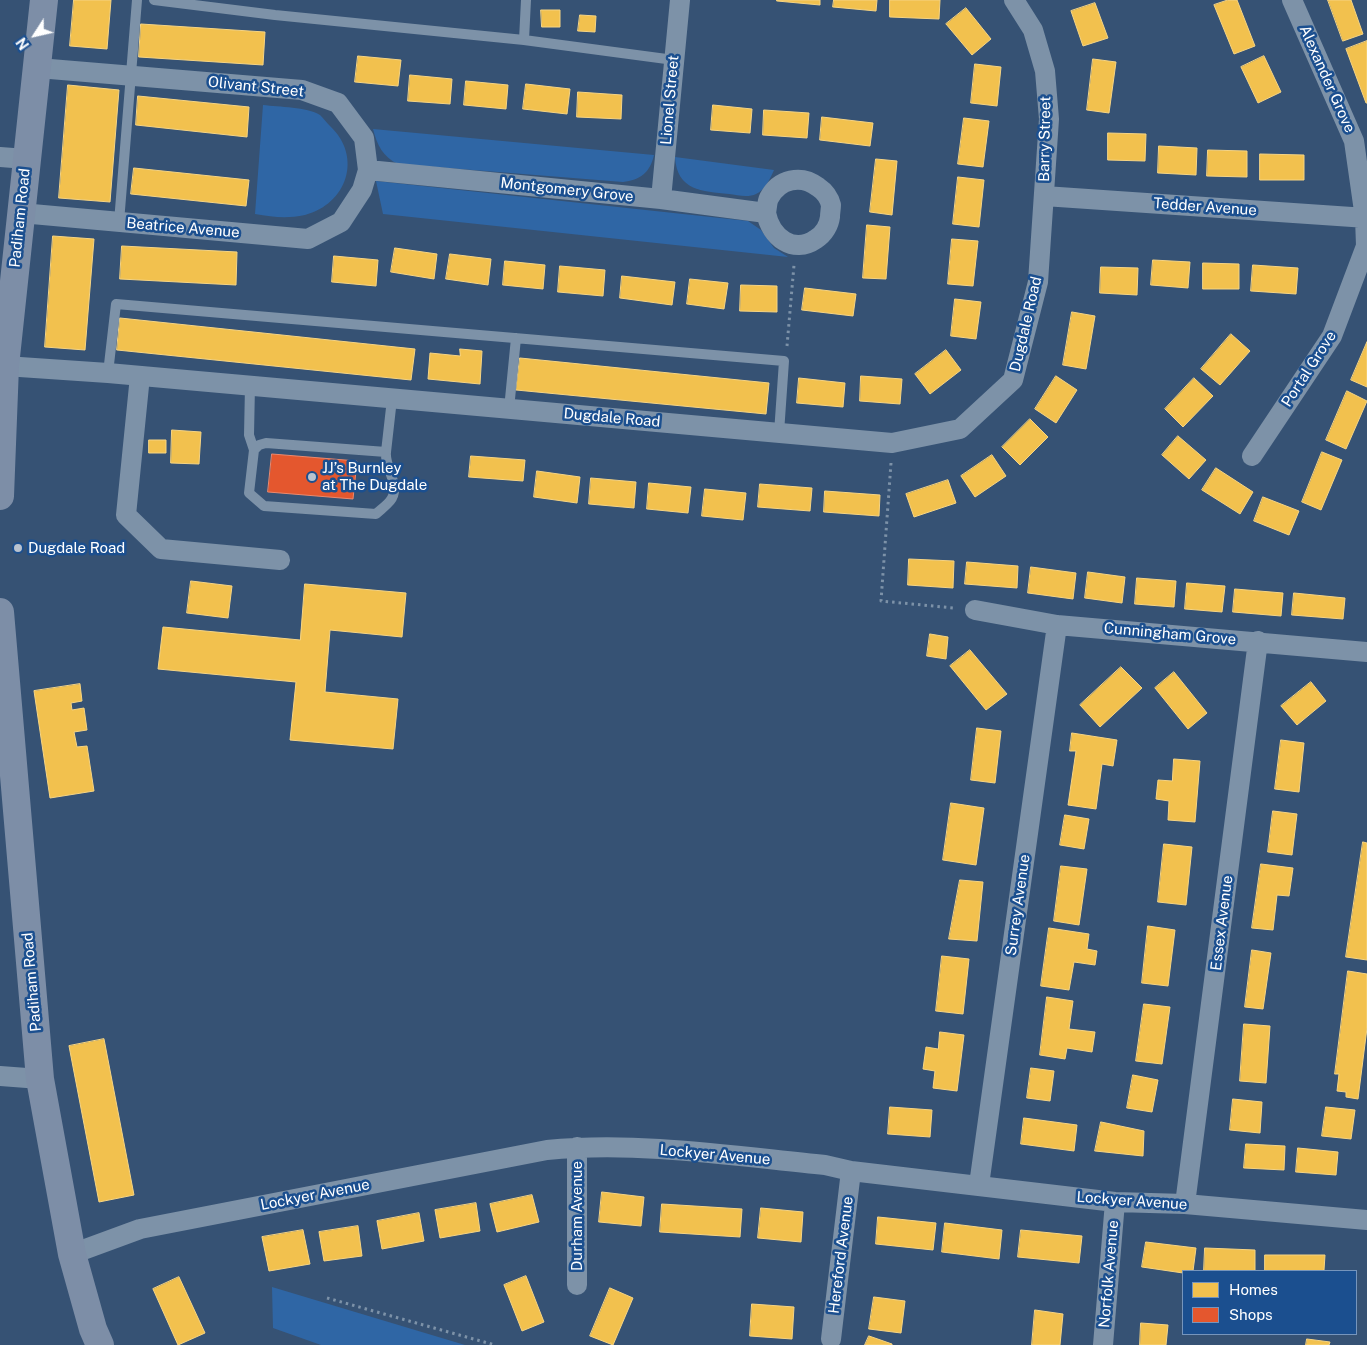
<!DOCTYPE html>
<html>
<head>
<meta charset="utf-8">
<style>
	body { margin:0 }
	#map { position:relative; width:1367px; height:1345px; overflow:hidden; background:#365274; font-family:"Public Sans",sans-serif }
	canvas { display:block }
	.legend { position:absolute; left:1182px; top:1270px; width:175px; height:65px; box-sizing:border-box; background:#1b4f8f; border:1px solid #7695bc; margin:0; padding:6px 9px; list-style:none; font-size:15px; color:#fff }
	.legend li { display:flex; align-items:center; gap:10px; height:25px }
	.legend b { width:25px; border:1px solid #7695bc }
	.north { position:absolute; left:10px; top:10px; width:50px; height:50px; -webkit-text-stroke:4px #1b4f8f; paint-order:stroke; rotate:235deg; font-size:14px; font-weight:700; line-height:20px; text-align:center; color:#fff }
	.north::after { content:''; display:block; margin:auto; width:18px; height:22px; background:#fff; clip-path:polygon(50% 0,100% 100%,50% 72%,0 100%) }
</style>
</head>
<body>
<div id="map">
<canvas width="1367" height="1345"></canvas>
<ul class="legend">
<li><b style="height:14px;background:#f2c14e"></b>Homes</li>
<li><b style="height:14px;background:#e4572e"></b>Shops</li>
</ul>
<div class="north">N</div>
</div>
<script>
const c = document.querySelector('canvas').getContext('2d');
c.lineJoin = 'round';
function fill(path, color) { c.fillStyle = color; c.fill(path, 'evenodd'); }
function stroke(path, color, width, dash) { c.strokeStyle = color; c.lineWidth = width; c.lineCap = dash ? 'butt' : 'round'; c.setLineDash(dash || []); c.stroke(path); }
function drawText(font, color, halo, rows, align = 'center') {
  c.font = font + ' "Public Sans",sans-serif'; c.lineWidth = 5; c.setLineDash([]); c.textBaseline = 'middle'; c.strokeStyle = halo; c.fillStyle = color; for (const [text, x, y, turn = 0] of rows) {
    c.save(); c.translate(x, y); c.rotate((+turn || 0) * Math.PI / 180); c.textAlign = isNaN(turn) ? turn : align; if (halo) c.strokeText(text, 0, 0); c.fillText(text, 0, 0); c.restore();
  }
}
fill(new Path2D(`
	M 263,105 C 279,107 307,107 320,115 C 323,118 327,123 330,126 C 363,157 347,204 305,215 C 286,219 273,217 255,214 Z
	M 373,129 L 654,155 C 650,173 640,180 623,182 L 398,164 C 383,157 377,145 373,129 Z
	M 675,157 L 774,170 C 770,179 765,190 756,194 C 748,198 737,195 729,194 C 702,191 677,191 675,157 Z
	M 376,181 L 748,221 L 761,230 L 774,248 L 788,257 L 383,214 Z
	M 272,1287 L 465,1345 L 321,1345 L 273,1328 Z`), '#2f66a5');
const homes = new Path2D(`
	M 74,0 L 111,0 L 107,49 L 70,46 Z
	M 777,0 L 820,0 L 820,5 L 777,1 Z
	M 834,0 L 877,0 L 876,11 L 833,7 Z
	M 890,0 L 940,0 L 939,19 L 890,17 Z
	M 1228,0 L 1237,0 L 1255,46 L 1234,54 L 1214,5 Z
	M 1328,0 L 1351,0 L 1363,34 L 1343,41 Z
	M 1095,3 L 1108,38 L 1083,46 L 1071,11 Z
	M 966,8 L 991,39 L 972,55 L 946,24 Z
	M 541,10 L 560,10 L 560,27 L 542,27 Z
	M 580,15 L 596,16 L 595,32 L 578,31 Z
	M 141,24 L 265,32 L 263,65 L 139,57 Z
	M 1367,41 L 1367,103 L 1366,103 L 1346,49 Z
	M 358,56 L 401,60 L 398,86 L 355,82 Z
	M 1264,56 L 1281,92 L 1258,103 L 1241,67 Z
	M 1093,59 L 1116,62 L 1109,113 L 1087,110 Z
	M 975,64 L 1001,67 L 997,106 L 971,103 Z
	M 410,75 L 452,79 L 450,104 L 408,101 Z
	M 466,81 L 508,85 L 506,109 L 464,105 Z
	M 526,84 L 570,89 L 567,114 L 523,109 Z
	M 68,85 L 119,90 L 110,202 L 59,198 Z
	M 578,92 L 622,95 L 621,119 L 577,117 Z
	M 138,96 L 249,107 L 247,137 L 136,125 Z
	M 713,105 L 752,109 L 750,133 L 711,130 Z
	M 764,110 L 809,113 L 807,138 L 763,135 Z
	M 822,117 L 873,123 L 870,146 L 820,140 Z
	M 964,118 L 989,121 L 983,167 L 958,164 Z
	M 1108,133 L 1146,134 L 1145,161 L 1108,160 Z
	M 1159,146 L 1197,148 L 1196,175 L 1158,173 Z
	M 1208,150 L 1247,151 L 1247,177 L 1207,176 Z
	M 1260,154 L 1304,155 L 1304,180 L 1260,180 Z
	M 876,159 L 897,161 L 892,215 L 870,212 Z
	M 134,168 L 249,180 L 246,206 L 131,194 Z
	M 958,177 L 984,180 L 979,227 L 953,224 Z
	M 867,225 L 890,227 L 886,279 L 863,278 Z
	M 53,236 L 94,239 L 85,350 L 45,347 Z
	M 952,239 L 978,241 L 973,286 L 948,284 Z
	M 122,246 L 237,252 L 236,285 L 120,279 Z
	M 395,248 L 437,254 L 434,279 L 391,272 Z
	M 450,254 L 491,259 L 488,285 L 446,279 Z
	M 334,256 L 378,260 L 376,286 L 332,282 Z
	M 1153,260 L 1190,262 L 1188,288 L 1151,285 Z
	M 505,261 L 545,265 L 543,289 L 503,285 Z
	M 1203,263 L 1239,264 L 1239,289 L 1203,289 Z
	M 1253,265 L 1298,268 L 1296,294 L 1251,291 Z
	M 560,266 L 605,270 L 603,296 L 558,292 Z
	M 1101,267 L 1138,268 L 1137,295 L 1100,293 Z
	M 622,276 L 675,282 L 672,305 L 620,298 Z
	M 690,279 L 728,283 L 724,309 L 687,304 Z
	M 741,285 L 777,286 L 777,312 L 740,311 Z
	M 805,288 L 856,294 L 853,316 L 802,310 Z
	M 955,299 L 981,302 L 976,339 L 951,336 Z
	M 1072,312 L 1095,316 L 1086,369 L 1063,365 Z
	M 120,318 L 415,349 L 411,380 L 117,350 Z
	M 1231,334 L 1250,351 L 1220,385 L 1201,369 Z
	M 1367,342 L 1367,387 L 1351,380 Z
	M 460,349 L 482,351 L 480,384 L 428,379 L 430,353 L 460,356 Z
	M 946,350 L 961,370 L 930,394 L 915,374 Z
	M 520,358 L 769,383 L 766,414 L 516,390 Z
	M 861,376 L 902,379 L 900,404 L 860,401 Z
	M 1056,376 L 1077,390 L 1056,423 L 1035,409 Z
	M 799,378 L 845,383 L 843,407 L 797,403 Z
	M 1194,378 L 1213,396 L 1183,427 L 1165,409 Z
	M 1347,391 L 1367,401 L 1346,449 L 1326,440 Z
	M 1030,419 L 1048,437 L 1020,465 L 1002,447 Z
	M 172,430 L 201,432 L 199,464 L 171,463 Z
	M 1178,436 L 1206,460 L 1189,479 L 1162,455 Z
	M 149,440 L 166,440 L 166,453 L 149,453 Z
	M 1322,452 L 1342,460 L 1321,510 L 1302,502 Z
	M 992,455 L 1006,476 L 975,497 L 961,476 Z
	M 471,456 L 525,460 L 523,481 L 469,477 Z
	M 1216,468 L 1253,492 L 1240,514 L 1202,490 Z
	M 537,471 L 580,477 L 577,503 L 534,497 Z
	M 591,478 L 636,482 L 634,508 L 589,504 Z
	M 948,480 L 956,503 L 914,517 L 906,494 Z
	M 649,483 L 691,487 L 688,513 L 647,509 Z
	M 760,484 L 812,488 L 810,511 L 758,507 Z
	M 705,489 L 746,493 L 743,520 L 702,516 Z
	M 825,491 L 880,495 L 879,516 L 824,512 Z
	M 1263,497 L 1299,511 L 1289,535 L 1254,521 Z
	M 909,559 L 954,561 L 953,588 L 908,585 Z
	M 967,562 L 1018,566 L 1017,588 L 965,584 Z
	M 1031,567 L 1076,573 L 1073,599 L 1028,593 Z
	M 1088,572 L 1125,577 L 1122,603 L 1085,598 Z
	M 1137,578 L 1176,581 L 1174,607 L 1135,604 Z
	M 191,581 L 232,586 L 228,618 L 187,613 Z
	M 1187,583 L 1225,586 L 1222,612 L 1185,609 Z
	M 305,584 L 406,593 L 402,637 L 330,630 L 325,692 L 398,699 L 393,749 L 290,740 L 296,682 L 158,669 L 163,627 L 300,640 Z
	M 1235,589 L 1283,593 L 1281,616 L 1233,612 Z
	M 1294,593 L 1345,598 L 1343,619 L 1292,615 Z
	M 930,634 L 948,637 L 946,659 L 927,656 Z
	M 970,650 L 1007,694 L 986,710 L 950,666 Z
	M 1121,667 L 1142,688 L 1100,727 L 1080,705 Z
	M 1174,672 L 1207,713 L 1188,729 L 1155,688 Z
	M 1311,682 L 1326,701 L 1297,725 L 1281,706 Z
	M 80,684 L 82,701 L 71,703 L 72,710 L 84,708 L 87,730 L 74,732 L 77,747 L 87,746 L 94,791 L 50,798 L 34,691 Z
	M 977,728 L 1001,731 L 995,783 L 971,780 Z
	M 1072,733 L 1117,740 L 1113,766 L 1102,764 L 1096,809 L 1068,805 L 1076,751 L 1070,751 Z
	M 1281,740 L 1304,743 L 1299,792 L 1275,789 Z
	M 1174,759 L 1200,761 L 1195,822 L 1168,820 L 1169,801 L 1156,799 L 1158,780 L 1172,781 Z
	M 951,803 L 984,808 L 976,865 L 943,860 Z
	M 1273,811 L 1297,814 L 1292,855 L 1268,852 Z
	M 1065,815 L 1089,819 L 1084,849 L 1060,845 Z
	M 1363,842 L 1367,843 L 1367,960 L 1346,957 Z
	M 1164,844 L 1192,847 L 1186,905 L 1158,902 Z
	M 1261,864 L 1293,868 L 1289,896 L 1277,895 L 1273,930 L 1252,928 Z
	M 1061,866 L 1087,869 L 1079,925 L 1054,921 Z
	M 960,880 L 983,882 L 977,941 L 949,939 Z
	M 1148,926 L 1175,930 L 1168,986 L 1142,983 Z
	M 1049,928 L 1089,934 L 1087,949 L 1097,951 L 1095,965 L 1074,962 L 1069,990 L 1041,986 Z
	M 1252,950 L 1271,953 L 1263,1009 L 1245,1007 Z
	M 942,956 L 969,959 L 963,1014 L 936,1011 Z
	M 1348,971 L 1367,974 L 1367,1028 L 1358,1099 L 1346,1097 L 1346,1092 L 1337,1091 L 1339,1074 L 1335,1074 Z
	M 1047,997 L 1073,1001 L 1069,1029 L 1095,1032 L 1092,1052 L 1067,1048 L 1065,1059 L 1040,1055 Z
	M 1144,1004 L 1170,1007 L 1162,1064 L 1136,1061 Z
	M 1244,1024 L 1270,1026 L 1266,1083 L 1240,1081 Z
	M 940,1032 L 964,1035 L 957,1091 L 933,1088 L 935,1071 L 923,1069 L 926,1047 L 938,1049 Z
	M 104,1039 L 134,1195 L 99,1202 L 69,1046 Z
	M 1031,1068 L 1054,1071 L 1050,1101 L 1027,1098 Z
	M 1133,1075 L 1158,1080 L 1152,1112 L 1127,1108 Z
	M 1233,1099 L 1262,1102 L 1260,1133 L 1230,1130 Z
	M 890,1107 L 932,1110 L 930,1137 L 888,1134 Z
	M 1326,1107 L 1355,1110 L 1351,1139 L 1322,1136 Z
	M 1024,1118 L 1077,1125 L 1074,1151 L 1021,1144 Z
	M 1101,1122 L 1144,1131 L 1143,1156 L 1095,1151 Z
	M 1246,1144 L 1285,1146 L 1284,1170 L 1244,1168 Z
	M 1298,1148 L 1338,1152 L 1336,1175 L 1296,1172 Z
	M 602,1192 L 644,1197 L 641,1226 L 599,1222 Z
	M 532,1195 L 539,1222 L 497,1232 L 490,1204 Z
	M 476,1203 L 480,1231 L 440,1238 L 435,1210 Z
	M 662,1204 L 742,1209 L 740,1237 L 660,1232 Z
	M 761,1208 L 803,1212 L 801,1242 L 758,1238 Z
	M 419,1213 L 424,1241 L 382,1249 L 377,1221 Z
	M 878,1217 L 936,1223 L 933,1250 L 876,1244 Z
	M 945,1223 L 1002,1230 L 999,1259 L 942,1252 Z
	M 358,1226 L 362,1256 L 324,1261 L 319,1232 Z
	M 303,1230 L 310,1264 L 269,1271 L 262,1237 Z
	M 1021,1230 L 1082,1236 L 1079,1263 L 1018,1257 Z
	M 1146,1242 L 1196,1248 L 1193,1271 L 1183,1271 L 1183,1273 L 1142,1267 Z
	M 1205,1248 L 1255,1250 L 1255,1271 L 1204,1271 Z
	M 1265,1255 L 1325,1255 L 1324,1270 L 1322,1271 L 1265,1271 Z
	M 526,1276 L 544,1322 L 522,1331 L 504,1285 Z
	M 179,1277 L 205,1333 L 178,1345 L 153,1289 Z
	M 610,1288 L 633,1298 L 613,1345 L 590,1336 Z
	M 874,1297 L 905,1301 L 901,1333 L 869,1329 Z
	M 752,1304 L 794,1307 L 792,1339 L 750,1336 Z
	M 1035,1310 L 1063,1314 L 1060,1345 L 1032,1345 Z
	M 1141,1323 L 1168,1325 L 1166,1345 L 1140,1345 Z
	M 869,1336 L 892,1344 L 892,1345 L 865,1345 Z
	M 1307,1339 L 1330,1342 L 1329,1345 L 1306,1345 Z`);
fill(homes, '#f2c14e');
stroke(homes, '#f6d483', 1);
const shops = new Path2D(`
	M 272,454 L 357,461 L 353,499 L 268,492 Z`);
fill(shops, '#e4572e');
stroke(shops, '#ec896d', 1);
stroke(new Path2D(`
	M 787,346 L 794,265
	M 891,463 L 881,601 L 954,608
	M 327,1298 L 495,1345`), '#7d92a8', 3, [2.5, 4]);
stroke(new Path2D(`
	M 154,0 L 275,15 L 524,40 L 526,0
	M 524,40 L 674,60
	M 119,222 L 137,0
	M 108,373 L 116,304 L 784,361 L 779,433
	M 250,386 L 249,435 L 254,450
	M 509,409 L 516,338
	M 386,452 L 266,443 L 259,445 L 254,450 L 249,493 L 264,506 L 376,514 C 380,510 386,506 390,501 C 402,487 384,467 386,452 L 392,399`), '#7d92a8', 10);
stroke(new Path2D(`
	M 0,157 L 26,159
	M 368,170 L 661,199 L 766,213 C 771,237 793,255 816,239 C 824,234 829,225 830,217 C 830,213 831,208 831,205 C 829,197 824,191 818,187 C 801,174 779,179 769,198 C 767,202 767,208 766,213
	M 1044,196 L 1367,218
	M 661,199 L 680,0
	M 21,213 L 308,239 L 341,222 L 362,190 L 368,170 L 364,138 L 338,103 L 302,90 L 38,68
	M 5,366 L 108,373 L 892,443 L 960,429 L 1013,380 L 1038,282 L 1049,119 L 1045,71 L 1033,30 L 1014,0
	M 140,376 L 126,515 L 161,549 L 280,560
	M 1252,456 L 1332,336 L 1366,246 L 1365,218 L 1354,141 L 1292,0
	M 975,610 L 1057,625 L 1367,652
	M 0,1076 L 40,1079
	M 979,1185 L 1057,625
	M 1185,1204 L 1258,641
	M 72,1254 L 140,1229 L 547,1150 C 638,1141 734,1156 825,1165 L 851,1171 L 1115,1202 L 1185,1204 L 1367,1220
	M 577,1285 L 577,1147
	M 831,1339 L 851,1171
	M 1103,1345 L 1115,1202`), '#7d92a8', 20);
stroke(new Path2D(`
	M 0,496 L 5,366 L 44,0
	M 0,612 L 40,1079 L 72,1254 L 93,1329 L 100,1345`), '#7d8ea7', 28);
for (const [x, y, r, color] of [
	[312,477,5,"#b9c2ce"],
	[18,548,5,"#b9c2ce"]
]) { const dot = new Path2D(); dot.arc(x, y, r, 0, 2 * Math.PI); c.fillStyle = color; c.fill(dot); stroke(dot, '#1b4f8f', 2); }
drawText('15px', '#fff', '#1b4f8f', [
	["Alexander Grove",1327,79,66],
	["Olivant Street",256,87,6],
	["Lionel Street",670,100,-85],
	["Barry Street",1045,139,-89],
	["Montgomery Grove",567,190,6],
	["Tedder Avenue",1205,207,4],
	["Padiham Road",20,218,-84],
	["Beatrice Avenue",183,228,5],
	["Dugdale Road",1026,324,-77],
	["Portal Grove",1309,369,-57],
	["Dugdale Road",612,418,5],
	["Cunningham Grove",1170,634,5],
	["Surrey Avenue",1018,905,-82],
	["Essex Avenue",1222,923,-83],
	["Padiham Road",32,982,-95],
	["Lockyer Avenue",715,1155,5],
	["Lockyer Avenue",315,1195,-11],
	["Lockyer Avenue",1132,1201,4],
	["Durham Avenue",577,1216,-90],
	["Hereford Avenue",841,1255,-83],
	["Norfolk Avenue",1109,1274,-85]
]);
drawText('15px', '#fff', '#1b4f8f', [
	["JJ’s Burnley",322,468],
	["at The Dugdale",322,485],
	["Dugdale Road",28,548]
], 'left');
</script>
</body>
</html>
